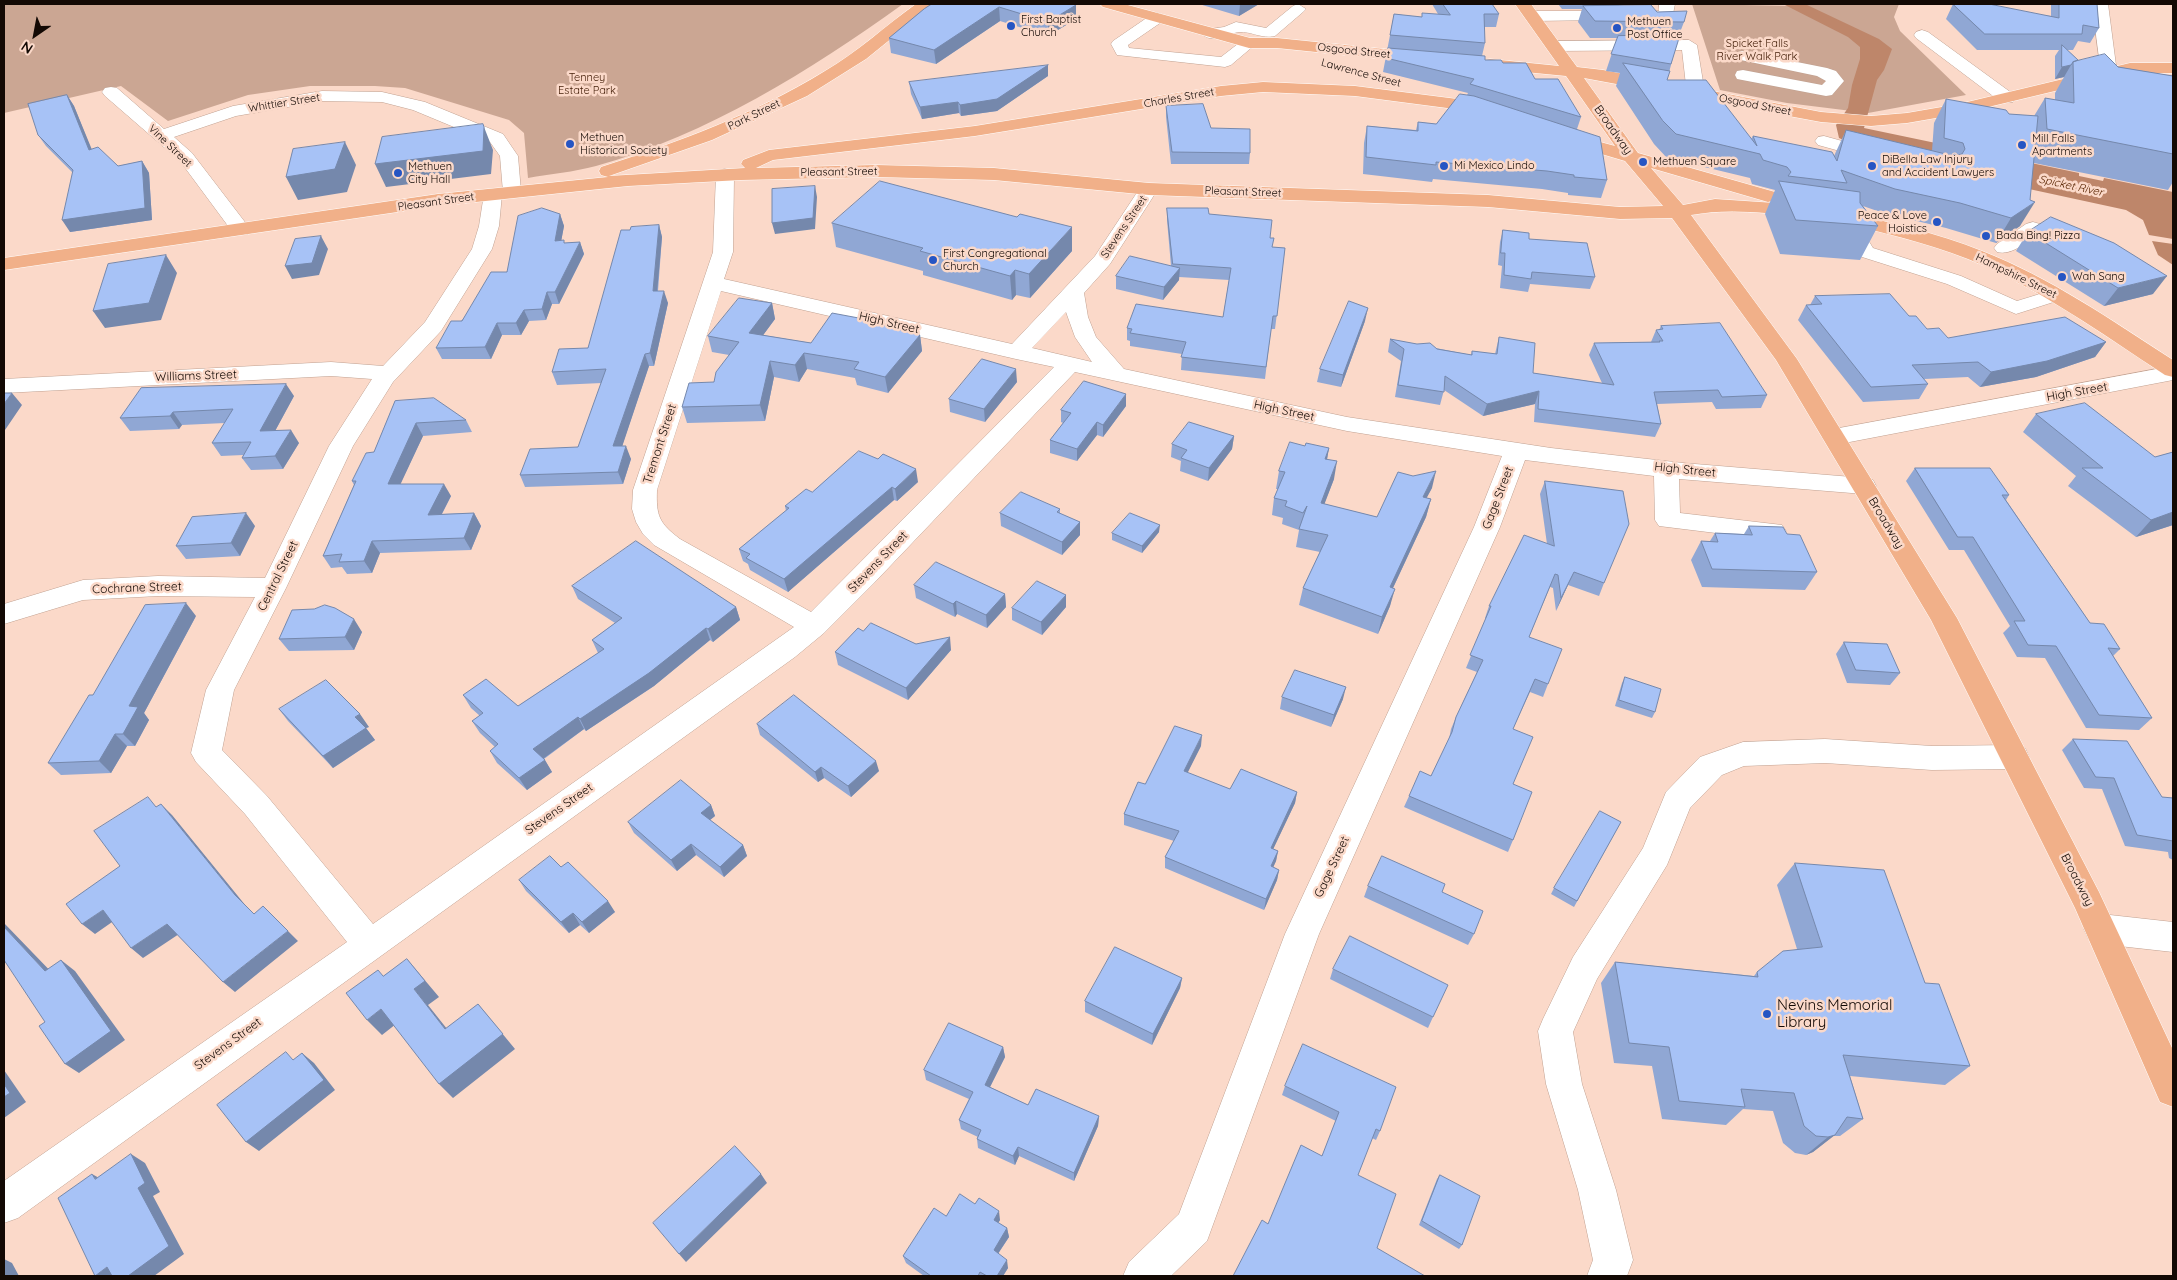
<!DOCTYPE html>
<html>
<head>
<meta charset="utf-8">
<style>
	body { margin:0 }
	#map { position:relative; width:2177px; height:1280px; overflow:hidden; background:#fbd9c9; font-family:Quicksand,sans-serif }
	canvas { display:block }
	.frame { position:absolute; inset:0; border:5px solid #130904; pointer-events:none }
	.north { position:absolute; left:10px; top:10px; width:50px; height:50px; -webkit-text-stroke:4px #fbd9c9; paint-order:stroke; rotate:213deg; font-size:14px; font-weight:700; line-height:20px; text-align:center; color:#130904 }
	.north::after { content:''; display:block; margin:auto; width:18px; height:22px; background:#130904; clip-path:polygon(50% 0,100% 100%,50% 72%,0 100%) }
</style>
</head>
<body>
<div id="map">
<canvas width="2177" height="1280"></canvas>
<div class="frame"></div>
<div class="north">N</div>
</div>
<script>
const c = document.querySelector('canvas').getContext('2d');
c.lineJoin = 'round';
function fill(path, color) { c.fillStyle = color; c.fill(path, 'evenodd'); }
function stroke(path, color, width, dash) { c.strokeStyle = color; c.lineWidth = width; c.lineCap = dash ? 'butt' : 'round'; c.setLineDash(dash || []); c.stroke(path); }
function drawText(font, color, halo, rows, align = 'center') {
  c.font = font + ' Quicksand,sans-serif'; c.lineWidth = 5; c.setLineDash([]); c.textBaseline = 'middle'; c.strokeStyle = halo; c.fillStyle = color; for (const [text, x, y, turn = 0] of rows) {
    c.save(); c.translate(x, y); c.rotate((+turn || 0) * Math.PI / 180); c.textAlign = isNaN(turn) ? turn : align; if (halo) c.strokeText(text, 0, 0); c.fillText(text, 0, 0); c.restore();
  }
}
fill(new Path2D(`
	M 4,4 L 903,4 C 808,72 709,134 596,166 C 574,172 550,174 528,178 L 524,133 L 509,120 L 405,88 L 375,86 L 310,86 L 248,95 L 168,121 L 121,86 L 4,113 Z
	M 1692,4 L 1795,6 L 1791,4 L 1899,4 L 1894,17 L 1900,31 L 1966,95 L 1868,113 L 1787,103 L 1720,90 Z`), '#cba693');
fill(new Path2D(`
	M 1783,4 L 1805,4 L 1879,39 L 1892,49 L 1884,70 L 1877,80 L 1864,128 L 2079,173 L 2079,176 L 2103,181 L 2104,178 L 2173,192 L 2173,239 L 2149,235 L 2143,220 L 2126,210 L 2006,184 L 1857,146 L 1839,138 L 1836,125 L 1848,108 L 1852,85 L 1860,59 L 1860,47 L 1848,37 Z
	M 2152,241 L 2173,244 L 2173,265 L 2158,255 Z`), '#be866a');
const minor = new Path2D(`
	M 1298,4 L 1306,9 L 1303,12 L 1275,36 C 1262,39 1251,31 1239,32 C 1229,33 1210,45 1202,33 L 1204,30 L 1224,27 L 1236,22 L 1266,28 L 1293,6 Z
	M 1659,4 L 1675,4 L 1672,19 L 1532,21 L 1524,16 L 1532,11 L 1659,11 Z
	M 2092,4 L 2108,4 L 2117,73 L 2115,77 L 2103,77 L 2101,73 Z
	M 1157,13 L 1163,15 L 1165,18 L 1163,21 L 1128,45 L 1129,48 L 1221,57 L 1243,40 L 1255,40 L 1257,43 L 1231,65 L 1225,67 L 1117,55 L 1111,44 L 1113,41 L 1151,15 Z
	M 1922,30 L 1928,32 L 2013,94 L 2016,98 L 2013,102 L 2001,102 L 1916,38 L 1914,35 L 1916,32 Z
	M 1689,40 L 1697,45 L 1705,94 L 1702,98 L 1690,98 L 1687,94 L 1682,50 L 1553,51 L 1545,46 L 1553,41 Z
	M 1742,51 L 1827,68 L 1836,71 L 1844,81 L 1832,95 L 1826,96 L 1737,79 L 1735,75 L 1737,71 L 1743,70 L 1822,85 L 1826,81 L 1817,76 L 1736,59 L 1734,56 L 1736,53 Z
	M 111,87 L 117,88 L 164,129 L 233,106 L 322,91 L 382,92 L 425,102 L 503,134 L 518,156 L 521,192 L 519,196 L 505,196 L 503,192 L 500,156 L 490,142 L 413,110 L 382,102 L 322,101 L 236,116 L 174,137 L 192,153 L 251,230 L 248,234 L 234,234 L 180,161 L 105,96 L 102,92 L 105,88 Z
	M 1824,136 L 1882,152 L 1885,156 L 1882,160 L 1876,161 L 1818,145 L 1815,141 L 1818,137 Z
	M 725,169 L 732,171 L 734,175 L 733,252 L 724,279 L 1012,344 L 1095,256 L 1142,185 L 1156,185 L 1158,189 L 1110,264 L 1084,293 L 1088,317 L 1096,337 L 1124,369 L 1347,417 L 1551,448 L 1683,463 L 1864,478 L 1873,480 L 1876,486 L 1873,492 L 1864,494 L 1679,479 L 1680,513 L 1782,525 L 1786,531 L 1782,537 L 1773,540 L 1659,526 L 1655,520 L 1654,476 L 1525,460 L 1500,527 L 1319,934 L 1207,1241 L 1171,1276 L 1123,1276 L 1129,1262 L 1179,1214 L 1285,934 L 1474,527 L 1502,456 L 1347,431 L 1075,372 L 874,583 L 824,633 L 795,657 L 18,1218 L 4,1223 L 4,1181 L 347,942 L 245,814 L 196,762 L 191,753 L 206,690 L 255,597 L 158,596 L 83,600 L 4,624 L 4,604 L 83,580 L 158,576 L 265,578 L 329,446 L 372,379 L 331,376 L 4,393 L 4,379 L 331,362 L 383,366 L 425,322 L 472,249 L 479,226 L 484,194 L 486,190 L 500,190 L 502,194 L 499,226 L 492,249 L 441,331 L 393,382 L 353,446 L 286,588 L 234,690 L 222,750 L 267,796 L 373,924 L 794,627 L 654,545 L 643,534 L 636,522 L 632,509 L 633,490 L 713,252 L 716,175 L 718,171 ZM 721,291 L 1016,359 L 1054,367 L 811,612 L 680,539 C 659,523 656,516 657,490 ZM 1066,312 L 1075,337 L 1092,362 L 1032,348 Z
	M 1855,215 L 1862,217 L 1865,221 L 1865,235 L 1873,248 L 1961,276 L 2017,301 L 2056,289 L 2063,291 L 2066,295 L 2063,299 L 2016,314 L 1947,284 L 1859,256 L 1845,235 L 1845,221 L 1848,217 Z
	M 2033,222 L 2040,224 L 2043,228 L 2040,232 C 2027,241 2013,256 1997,252 L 1994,248 L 1997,244 L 2026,224 Z
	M 2173,366 L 2173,380 L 1834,445 L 1826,442 L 1822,437 L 1826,432 L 1834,429 Z
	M 1825,739 L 1932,746 L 2014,745 L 2025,748 L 2029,757 L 2025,766 L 2014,769 L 1932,770 L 1825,763 L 1744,766 L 1722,775 L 1690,808 L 1667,865 L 1597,979 L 1573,1032 L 1582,1084 L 1616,1190 L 1633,1260 L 1627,1276 L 1587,1276 L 1593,1260 L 1578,1190 L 1546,1084 L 1538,1031 L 1543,1019 L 1573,957 L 1643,848 L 1666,792 L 1700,757 L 1743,742 Z
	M 2101,914 L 2173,922 L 2173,952 L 2101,944 L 2089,940 L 2084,929 L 2089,918 Z`);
const major = new Path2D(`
	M 916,4 L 934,4 L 866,59 L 807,96 L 712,140 L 609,176 L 745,168 L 741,164 L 743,160 L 769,150 L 975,126 L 1221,86 L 1263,82 L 1355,86 L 1473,101 L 1494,108 L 1497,112 L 1494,116 L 1488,117 L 1470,111 L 1355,96 L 1263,92 L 1221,96 L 975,136 L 773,160 L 756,168 L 876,165 L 994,168 L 1149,183 L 1488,195 L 1620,207 L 1663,206 L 1625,161 L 1561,142 L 1558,138 L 1561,134 L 1567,133 L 1615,146 L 1566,76 L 1484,68 L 1482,64 L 1484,60 L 1490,59 L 1559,66 L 1515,4 L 1531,4 L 1577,67 L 1603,70 L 1821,112 L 1871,116 L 1907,113 L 1959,104 L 2130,63 L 2173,63 L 2173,73 L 2130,73 L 1959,114 L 1907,123 L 1871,126 L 1821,122 L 1584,78 L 1638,153 L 1775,192 L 1778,196 L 1775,200 L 1768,202 L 1651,168 L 1683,205 L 1715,199 L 1805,205 L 1812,207 L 1815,211 L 1812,215 L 1805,217 C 1766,213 1729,208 1691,215 L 1797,359 L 1957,618 L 2099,892 L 2173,1050 L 2173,1107 L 2160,1102 L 2075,908 L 1931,620 L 1776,360 L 1672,218 L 1620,219 L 1488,207 L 1149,195 L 994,180 L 876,177 L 741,180 L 628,186 L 438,206 L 4,270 L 4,258 L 438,194 L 608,177 L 601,175 L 599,171 L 601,167 C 679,142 755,114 825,71 C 858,52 885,26 916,4 Z
	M 1100,4 L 1124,4 L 1250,38 L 1277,38 L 1423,53 L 1431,58 L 1423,63 L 1277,48 L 1249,48 L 1103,7 Z
	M 1843,211 C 1890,223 1937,233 1982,251 C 2051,278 2111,320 2173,360 L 2173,377 L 2165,375 C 2101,333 2039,288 1968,259 C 1925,242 1880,232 1836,221 L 1833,217 L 1836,213 Z`);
stroke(minor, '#c0a191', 1);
stroke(major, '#fff', 1);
fill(minor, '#fff');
fill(major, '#f1b089');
fill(new Path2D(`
	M 1199,4 L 1259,4 L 1239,16 Z
	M 1432,4 L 1492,4 L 1499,14 L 1496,27 L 1484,27 L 1485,43 L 1482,56 L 1485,60 L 1503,63 L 1535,79 L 1581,117 L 1577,129 L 1607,180 L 1601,198 L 1568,195 L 1568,193 L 1542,189 L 1433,179 L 1432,182 L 1363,174 L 1364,143 L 1367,126 L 1416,130 L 1418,122 L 1436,124 L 1467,95 L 1468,93 L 1383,72 L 1394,14 L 1421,17 L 1438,14 Z
	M 1558,4 L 1618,4 L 1618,5 L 1657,12 L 1684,22 L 1679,35 L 1667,80 L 1751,139 L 1753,136 L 1834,156 L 1846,130 L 1932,151 L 1934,123 L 1946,99 L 2009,114 L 2034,116 L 2045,98 L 2055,100 L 2055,93 L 2064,77 L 2055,79 L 2055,56 L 2059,50 L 1977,50 L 1946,19 L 1953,4 L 2051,16 L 2051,4 L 2097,4 L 2099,28 L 2090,43 L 2078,41 L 2073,50 L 2067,50 L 2078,60 L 2173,76 L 2173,182 L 2168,190 L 2034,163 L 2020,226 L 1996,243 L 1946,228 L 1883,213 L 1863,206 L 1878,226 L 1860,260 L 1780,254 L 1765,214 L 1775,190 L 1752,184 L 1750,178 L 1667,158 L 1654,144 L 1616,86 L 1620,73 L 1606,71 L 1617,38 L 1590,38 L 1578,22 L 1582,9 L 1562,9 Z
	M 1076,5 L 1076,19 L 1048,36 L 1000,21 L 936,64 L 891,53 L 889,38 L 924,9 Z
	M 1048,76 L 997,111 L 961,116 L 959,113 L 922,119 L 911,94 L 909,82 Z
	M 67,95 L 74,106 L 91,149 L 118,166 L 142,161 L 149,173 L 152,220 L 70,232 L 73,173 L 46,146 L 38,135 Z
	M 1166,106 L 1211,128 L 1250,153 L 1249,164 L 1171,164 L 1166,117 Z
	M 1167,208 L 1209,214 L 1270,238 L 1272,247 L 1285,248 L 1275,329 L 1271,329 L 1265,379 L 1181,370 L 1182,354 L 1130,346 L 1130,341 L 1127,340 L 1127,328 L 1223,317 L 1229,280 L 1179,277 L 1179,280 L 1163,300 L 1116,289 L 1116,276 L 1171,266 L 1167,220 Z
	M 560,214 L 564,226 L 561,241 L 565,243 L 580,242 L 584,254 L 559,304 L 552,304 L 546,320 L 529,321 L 521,335 L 502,335 L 491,359 L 442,359 L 436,348 Z
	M 832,223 L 1072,251 L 1030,298 L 1016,295 L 1012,300 L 923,275 L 923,271 L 836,247 Z
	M 659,225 L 662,237 L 658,291 L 668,303 L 654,366 L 649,366 L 622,446 L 631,459 L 623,484 L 525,487 L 520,475 L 578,447 L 602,383 L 557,385 L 552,372 L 588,348 L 630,230 Z
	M 1503,230 L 1529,239 L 1595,277 L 1590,289 L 1530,284 L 1528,292 L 1500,288 L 1502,266 L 1498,265 L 1500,242 Z
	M 2028,232 L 2153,294 L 2104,306 L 2016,251 Z
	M 1815,296 L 1909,316 L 1927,329 L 1948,338 L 2106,342 L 2095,357 L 2036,377 L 1980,387 L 1968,377 L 1924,379 L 1928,384 L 1919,399 L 1863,402 L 1798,320 L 1806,305 L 1810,305 Z
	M 772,303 L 775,319 L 763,335 L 811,343 L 865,320 L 920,335 L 922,351 L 888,393 L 857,385 L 855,378 L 807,369 L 799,382 L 774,377 L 765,421 L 687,423 L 682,407 L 714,382 L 729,355 L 712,352 L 708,336 Z
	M 1365,321 L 1341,387 L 1317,382 L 1320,369 Z
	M 1661,326 L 1767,395 L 1761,408 L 1716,409 L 1712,402 L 1657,404 L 1661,424 L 1655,437 L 1534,422 L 1535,404 L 1483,416 L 1444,390 L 1440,405 L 1395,397 L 1401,361 L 1388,352 L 1390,339 L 1471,355 L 1472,351 L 1495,354 L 1499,337 L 1533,373 L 1602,383 L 1589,355 L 1594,343 L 1651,342 L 1656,330 L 1659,330 Z
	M 1017,382 L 985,422 L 950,412 L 949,399 Z
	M 294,396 L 275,431 L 299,443 L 283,469 L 251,470 L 242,458 L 243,455 L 221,456 L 212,443 L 225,423 L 182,425 L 179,429 L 130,431 L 120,418 Z
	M 395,401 L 466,420 L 472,432 L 423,436 L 400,484 L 451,496 L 442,514 L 474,513 L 481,526 L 471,550 L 380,553 L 372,573 L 347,574 L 342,567 L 331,568 L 323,556 L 354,485 L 352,481 L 374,452 Z
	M 1126,406 L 1103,437 L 1097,435 L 1077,461 L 1050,453 L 1050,440 L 1063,423 L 1061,422 L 1061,410 Z
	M 2036,414 L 2155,457 L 2173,452 L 2173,525 L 2136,537 L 2068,486 L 2076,476 L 2023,432 Z
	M 1234,436 L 1232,449 L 1208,481 L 1180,471 L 1181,461 L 1171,457 L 1172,444 Z
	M 1305,446 L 1329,448 L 1327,459 L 1334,479 L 1324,504 L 1377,517 L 1432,488 L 1426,498 L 1431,499 L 1426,517 L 1393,588 L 1390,606 L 1378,634 L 1299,605 L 1303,588 L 1320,552 L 1296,547 L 1299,530 L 1282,524 L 1283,518 L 1272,515 L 1274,498 L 1278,489 L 1276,489 L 1279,471 Z
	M 1915,468 L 2009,495 L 2006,500 L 2090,623 L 2120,649 L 2113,656 L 2152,718 L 2139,730 L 2086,728 L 2045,658 L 2017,657 L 2003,633 L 2010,626 L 1964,550 L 1949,550 L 1906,481 Z
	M 1545,481 L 1604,583 L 1599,596 L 1568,585 L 1556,611 L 1553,588 L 1550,587 L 1529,637 L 1548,684 L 1543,697 L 1530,692 L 1513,729 L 1513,840 L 1508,852 L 1404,807 L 1409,796 L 1431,776 L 1449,739 L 1451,729 L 1456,717 L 1477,672 L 1466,668 L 1486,619 L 1485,618 L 1489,606 L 1547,544 L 1540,494 Z
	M 918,482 L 897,501 L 894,500 L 788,592 L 750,570 L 748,564 L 743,561 L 739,549 L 786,511 L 785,506 L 812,492 Z
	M 1060,509 L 1060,514 L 1080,522 L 1080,535 L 1062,555 L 1001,526 L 1000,513 Z
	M 255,526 L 240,556 L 186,559 L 176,546 Z
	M 1749,526 L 1787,534 L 1817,572 L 1805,590 L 1702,587 L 1691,560 L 1701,541 L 1710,541 L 1715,533 L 1744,534 Z
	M 1159,532 L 1142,553 L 1112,540 L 1112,533 Z
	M 914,585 L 1005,594 L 1006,607 L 987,628 L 957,614 L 955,617 L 916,598 Z
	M 572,586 L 736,607 L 740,620 L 713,642 L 710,640 L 654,686 L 586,731 L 584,729 L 544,759 L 552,772 L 527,790 L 497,763 L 490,751 L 495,747 L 480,733 L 472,721 L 480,716 L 471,708 L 463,695 L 518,706 L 598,653 L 592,640 L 615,623 L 578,599 Z
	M 1066,607 L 1042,635 L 1012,620 L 1012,608 Z
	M 314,609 L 362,632 L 354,650 L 289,651 L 279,639 Z
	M 196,616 L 144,713 L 149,720 L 135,746 L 127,746 L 111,773 L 61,775 L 48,763 L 93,695 Z
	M 863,631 L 916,644 L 951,650 L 908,700 L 838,665 L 835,652 Z
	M 1844,642 L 1900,673 L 1890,685 L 1847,683 L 1836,654 Z
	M 1625,677 L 1655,712 L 1652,718 L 1615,706 L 1622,683 Z
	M 1282,697 L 1343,699 L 1331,727 L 1280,709 Z
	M 279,709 L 369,727 L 366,728 L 375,740 L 333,768 L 288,721 Z
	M 757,724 L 879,771 L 851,797 L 824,778 L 818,782 L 760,735 Z
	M 2073,739 L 2162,797 L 2173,798 L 2173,860 L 2169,858 L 2168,852 L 2125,846 L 2102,789 L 2084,788 L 2062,750 Z
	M 1201,746 L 1187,773 L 1230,789 L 1297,792 L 1295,803 L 1273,849 L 1278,851 L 1276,861 L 1273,867 L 1279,870 L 1277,880 L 1264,910 L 1165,868 L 1165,857 L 1174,841 L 1124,825 L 1124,814 L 1145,784 Z
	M 711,805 L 715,816 L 710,820 L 743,845 L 747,856 L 724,877 L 696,855 L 677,871 L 634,833 L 628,822 Z
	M 1621,822 L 1574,907 L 1551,894 L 1554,888 Z
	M 1795,863 L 1925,983 L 1970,1066 L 1945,1085 L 1850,1076 L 1863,1119 L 1840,1136 L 1833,1136 L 1813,1152 L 1806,1155 L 1795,1153 L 1783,1143 L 1773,1111 L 1743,1109 L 1726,1125 L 1662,1119 L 1652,1066 L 1614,1063 L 1601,983 L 1615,962 L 1754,976 L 1757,972 L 1797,949 L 1777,885 Z
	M 561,867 L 615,912 L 589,933 L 580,925 L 569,933 L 526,891 L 519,880 Z
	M 1368,886 L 1442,892 L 1474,934 L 1468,945 L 1364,897 Z
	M 1333,969 L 1433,1017 L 1428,1028 L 1330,979 Z
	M 1182,978 L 1180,988 L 1152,1045 L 1085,1012 L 1085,1001 Z
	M 1003,1047 L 1005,1057 L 990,1087 L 1028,1105 L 1099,1116 L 1098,1126 L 1074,1181 L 1019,1156 L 1015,1165 L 978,1148 L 977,1139 L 978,1137 L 961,1129 L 959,1120 L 969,1099 L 926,1080 L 924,1070 Z
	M 1285,1086 L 1380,1131 L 1376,1140 L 1372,1138 L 1233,1276 L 1268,1224 L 1322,1156 L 1336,1121 L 1282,1095 Z
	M 1440,1175 L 1462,1245 L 1459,1249 L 1419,1225 L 1437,1179 Z
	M 975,1204 L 1000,1220 L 998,1223 L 1007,1228 L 1009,1237 L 998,1254 L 1008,1268 L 1003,1276 L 924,1276 L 906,1263 L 903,1256 L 946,1216 Z`), '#90a7d4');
fill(new Path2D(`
	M 1240,4 L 1259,4 L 1239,16 Z
	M 1076,5 L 1076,19 L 1048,36 L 1048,22 Z
	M 999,7 L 1000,21 L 936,64 L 934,50 Z
	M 1048,65 L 1048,76 L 997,111 L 961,116 L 960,105 Z
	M 2071,65 L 2064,77 L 2055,79 L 2062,67 Z
	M 67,95 L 74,106 L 97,162 L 89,150 Z
	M 958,102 L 959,113 L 922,119 L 920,107 Z
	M 484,127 L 493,150 L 491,174 L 386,187 L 375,164 Z
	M 345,142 L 356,165 L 347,192 L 298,200 L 286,177 Z
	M 142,161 L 149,173 L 152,220 L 70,232 L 62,220 Z
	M 815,186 L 817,197 L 815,229 L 775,234 L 772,223 Z
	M 2035,202 L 2020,226 L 1996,243 L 2011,218 Z
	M 560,214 L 564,226 L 559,253 L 555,241 Z
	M 659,225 L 662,237 L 656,304 L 653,291 Z
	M 1072,227 L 1072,251 L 1030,298 L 1029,274 Z
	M 321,236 L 328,249 L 319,275 L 292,279 L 285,266 Z
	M 580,242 L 584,254 L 559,304 L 555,292 Z
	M 166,255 L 177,273 L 161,320 L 105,328 L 93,311 Z
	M 1180,268 L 1179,280 L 1163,300 L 1164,287 Z
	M 1015,270 L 1016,295 L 1012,300 L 1010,276 Z
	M 2167,276 L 2153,294 L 2104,306 L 2118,288 Z
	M 664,291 L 668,303 L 654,366 L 650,353 Z
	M 547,292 L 552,304 L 546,320 L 542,309 Z
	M 772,303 L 775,319 L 753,349 L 749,333 Z
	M 1368,308 L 1365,321 L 1341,387 L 1343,375 Z
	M 524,310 L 529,321 L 521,335 L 516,323 Z
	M 497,323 L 502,335 L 491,359 L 485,347 Z
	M 920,335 L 922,351 L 888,393 L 885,377 Z
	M 2106,342 L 2095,357 L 2036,377 L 1980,387 L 1991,372 Z
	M 804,353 L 807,369 L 799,382 L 795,365 Z
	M 645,354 L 649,366 L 618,459 L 613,446 Z
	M 770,361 L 774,377 L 765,421 L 760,405 Z
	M 1016,369 L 1017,382 L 985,422 L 984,409 Z
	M 286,384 L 294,396 L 268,444 L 260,431 Z
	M 1539,391 L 1535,404 L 1483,416 L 1487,404 Z
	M 12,393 L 22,405 L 5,430 L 4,429 L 4,404 Z
	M 1126,394 L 1126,406 L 1103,437 L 1103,425 Z
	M 173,412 L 182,425 L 179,429 L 170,416 Z
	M 1097,422 L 1097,435 L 1077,461 L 1077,449 Z
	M 416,423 L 423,436 L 395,496 L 388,484 Z
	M 291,430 L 299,443 L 283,469 L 275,456 Z
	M 1234,436 L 1232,449 L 1208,481 L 1209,468 Z
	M 626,446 L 631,459 L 623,484 L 618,472 Z
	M 1329,448 L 1326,465 L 1325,459 Z
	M 1337,461 L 1334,479 L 1318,521 L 1321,503 Z
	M 916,469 L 918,482 L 897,501 L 895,489 Z
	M 1436,471 L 1432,488 L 1418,514 L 1423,497 Z
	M 444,484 L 451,496 L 435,527 L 428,515 Z
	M 892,487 L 894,500 L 788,592 L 784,579 Z
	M 1431,499 L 1426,517 L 1385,605 L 1390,587 Z
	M 2173,512 L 2173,525 L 2136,537 L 2151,520 Z
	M 246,513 L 255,526 L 240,556 L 231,543 Z
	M 474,513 L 481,526 L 471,550 L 464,538 Z
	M 1080,522 L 1080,535 L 1062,555 L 1062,542 Z
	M 1160,525 L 1159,532 L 1142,553 L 1142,546 Z
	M 372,541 L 380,553 L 372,573 L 364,561 Z
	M 1574,572 L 1556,611 L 1561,598 Z
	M 1395,589 L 1390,606 L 1378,634 L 1382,617 Z
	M 1005,594 L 1006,607 L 987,628 L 986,615 Z
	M 1066,595 L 1066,607 L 1042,635 L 1041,622 Z
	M 956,601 L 957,614 L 955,617 L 953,604 Z
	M 186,603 L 196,616 L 144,713 L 149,720 L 135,746 L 123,734 L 129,706 Z
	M 736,607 L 740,620 L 713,642 L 708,629 Z
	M 354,619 L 362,632 L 354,650 L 345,637 Z
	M 706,628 L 710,640 L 654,686 L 586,731 L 580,719 Z
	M 950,637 L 951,650 L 908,700 L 906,688 Z
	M 1346,687 L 1343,699 L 1331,727 L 1334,715 Z
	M 360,714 L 369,727 L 366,728 L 375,740 L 333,768 L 323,756 L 355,717 Z
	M 578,717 L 584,729 L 540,761 L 533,749 Z
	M 115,734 L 127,746 L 111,773 L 99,761 Z
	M 1202,735 L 1201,746 L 1183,782 L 1184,771 Z
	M 545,760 L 552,772 L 527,790 L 519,778 Z
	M 876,761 L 879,771 L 851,797 L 848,786 Z
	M 821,767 L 824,778 L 818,782 L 815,772 Z
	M 1297,792 L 1295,803 L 1269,858 L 1271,848 Z
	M 161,804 L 172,815 L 246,906 L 235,895 Z
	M 711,805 L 715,816 L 705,824 L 701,813 Z
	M 691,844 L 696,855 L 677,871 L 671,860 Z
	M 743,845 L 747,856 L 724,877 L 720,867 Z
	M 1278,851 L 1276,861 L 1269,877 L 1271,866 Z
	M 1279,870 L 1277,880 L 1264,910 L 1266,899 Z
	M 608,901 L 615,912 L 589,933 L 582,922 Z
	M 103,910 L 115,920 L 95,934 L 82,924 Z
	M 573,913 L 580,925 L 569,933 L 561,922 Z
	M 4,923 L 60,981 L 45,971 L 4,927 Z
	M 167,924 L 179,934 L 143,958 L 131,948 Z
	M 288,931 L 298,941 L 235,992 L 223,982 Z
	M 407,959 L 439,997 L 428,1005 L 459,1044 L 445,1029 L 414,989 Z
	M 61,960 L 75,971 L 125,1040 L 79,1073 L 65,1064 Z
	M 1182,978 L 1180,988 L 1152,1045 L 1153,1034 Z
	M 478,1004 L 515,1049 L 453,1098 L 439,1084 Z
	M 381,1009 L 396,1024 L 382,1035 L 367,1020 Z
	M 1003,1047 L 1005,1057 L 986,1095 L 985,1085 Z
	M 302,1053 L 314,1063 L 335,1090 L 259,1151 L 246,1142 Z
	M 4,1070 L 26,1102 L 4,1118 Z
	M 1099,1116 L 1098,1126 L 1074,1181 L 1074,1173 Z
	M 1835,1135 L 1813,1152 L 1806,1155 L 1828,1137 Z
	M 1018,1147 L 1019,1156 L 1015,1165 L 1013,1156 Z
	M 131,1154 L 145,1163 L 160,1192 L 153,1196 L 184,1254 L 154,1276 L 128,1276 L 138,1188 Z
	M 92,1174 L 108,1183 L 95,1179 Z
	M 761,1174 L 767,1183 L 686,1262 L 679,1254 Z
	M 999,1211 L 1000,1220 L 995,1228 L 994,1220 Z
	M 1007,1228 L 1009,1237 L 995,1258 L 994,1250 Z
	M 4,1259 L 12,1263 L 19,1276 L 4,1276 Z
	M 1007,1260 L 1008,1268 L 1003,1276 L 997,1276 Z
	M 107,1267 L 121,1276 L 95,1276 Z`), '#7588ac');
const building = new Path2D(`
	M 932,4 L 1073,4 L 1076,5 L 1048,22 L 999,7 L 934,50 L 889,38 L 924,9 Z
	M 1443,4 L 1492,4 L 1499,14 L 1484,14 L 1485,43 L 1390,35 L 1394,14 L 1422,17 L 1422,13 L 1450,15 Z
	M 1953,4 L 1989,4 L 2059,18 L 2059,4 L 2097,4 L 2099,28 L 2083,25 L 2082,34 L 1985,34 Z
	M 1651,5 L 1657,12 L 1687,11 L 1684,22 L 1595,21 L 1583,6 Z
	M 1680,35 L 1671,64 L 1611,54 L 1618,36 Z
	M 2062,45 L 2078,60 L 2073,62 L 2071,65 L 2062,67 Z
	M 1388,48 L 1485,56 L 1485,60 L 1501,60 L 1503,63 L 1526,63 L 1535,79 L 1558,79 L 1581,117 L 1470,84 L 1474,79 L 1386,58 Z
	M 2105,54 L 2118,67 L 2173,76 L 2173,154 L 2047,129 L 2045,98 L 2074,103 L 2073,62 Z
	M 1623,63 L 1670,71 L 1667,80 L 1706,80 L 1757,146 L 1753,136 L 1832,152 L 1837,161 L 1846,130 L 1954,156 L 1962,154 L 1965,149 L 1963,143 L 1944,138 L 1946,99 L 2006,110 L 2009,114 L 2038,116 L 2030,200 L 2035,202 L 2011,218 L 1960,203 L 1895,189 L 1841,170 L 1847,183 L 1788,176 L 1791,172 L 1787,167 L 1763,160 L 1760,154 L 1676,134 L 1663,121 Z
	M 1048,65 L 997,99 L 960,105 L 958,102 L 920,107 L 909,82 Z
	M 1460,94 L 1474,96 L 1600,137 L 1607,180 L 1574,177 L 1574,175 L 1547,171 L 1436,162 L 1436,165 L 1366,157 L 1367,126 L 1418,131 L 1418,122 L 1436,124 Z
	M 67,95 L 89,150 L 98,147 L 118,166 L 142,161 L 145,208 L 62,220 L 73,170 L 38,135 L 28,104 Z
	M 1203,104 L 1211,128 L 1250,129 L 1250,153 L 1172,152 L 1166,106 Z
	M 483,124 L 484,127 L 483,151 L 375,164 L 382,137 Z
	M 345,142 L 335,169 L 286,177 L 293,149 Z
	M 880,181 L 1017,217 L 1020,214 L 1072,227 L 1029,274 L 1015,270 L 1010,276 L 920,251 L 923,248 L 832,223 Z
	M 1779,181 L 1860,192 L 1860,203 L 1878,226 L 1796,220 Z
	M 815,186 L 813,218 L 772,223 L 772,189 Z
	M 542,208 L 560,214 L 555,241 L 564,240 L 564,243 L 580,242 L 555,292 L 547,292 L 542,309 L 524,310 L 516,323 L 497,323 L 485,347 L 436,348 L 451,321 L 462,321 L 491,272 L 507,272 L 518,216 Z
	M 1167,208 L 1208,208 L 1209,214 L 1272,220 L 1270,238 L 1274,238 L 1272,247 L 1285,248 L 1277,316 L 1273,316 L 1266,367 L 1181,357 L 1186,342 L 1130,333 L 1132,329 L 1127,328 L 1136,304 L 1223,317 L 1231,268 L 1173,264 Z
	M 2051,217 L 2114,243 L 2167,276 L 2118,288 L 2028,232 Z
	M 659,225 L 653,291 L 664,291 L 650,353 L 645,354 L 613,446 L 626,446 L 618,472 L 520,475 L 530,449 L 578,447 L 606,369 L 552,372 L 559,349 L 588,348 L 621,230 L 630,230 L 631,227 Z
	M 1503,230 L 1529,233 L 1529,239 L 1587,243 L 1595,277 L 1532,272 L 1531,279 L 1504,275 L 1505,253 L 1501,253 Z
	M 321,236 L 312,263 L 285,266 L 295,239 Z
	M 166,255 L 149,303 L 93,311 L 108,264 Z
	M 1130,256 L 1180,268 L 1164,287 L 1116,276 Z
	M 1890,294 L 1909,316 L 1916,316 L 1927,329 L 1939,328 L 1948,338 L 2065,317 L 2106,342 L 2047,361 L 1991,372 L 1978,362 L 1912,365 L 1928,384 L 1871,387 L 1806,305 L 1822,304 L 1815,296 Z
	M 739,298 L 772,303 L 749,333 L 811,343 L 832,313 L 864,319 L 863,320 L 920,335 L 885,377 L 854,369 L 859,362 L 804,353 L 795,365 L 770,361 L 760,405 L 682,407 L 689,383 L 714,382 L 716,372 L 739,342 L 708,336 Z
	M 1349,301 L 1368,308 L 1343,375 L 1320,369 Z
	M 1720,323 L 1767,395 L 1722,397 L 1718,390 L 1654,392 L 1661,424 L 1538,409 L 1539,391 L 1487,404 L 1445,376 L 1444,392 L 1398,385 L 1404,349 L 1390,339 L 1417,344 L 1430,343 L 1437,349 L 1472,355 L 1472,351 L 1497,354 L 1499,337 L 1535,343 L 1533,373 L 1614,385 L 1594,343 L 1660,342 L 1659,341 L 1663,341 L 1656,330 L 1663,329 L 1661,326 Z
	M 982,359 L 1016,369 L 984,409 L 949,399 Z
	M 1084,381 L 1126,394 L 1103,425 L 1097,422 L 1077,449 L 1050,440 L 1071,413 L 1061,410 Z
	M 286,384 L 260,431 L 291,430 L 275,456 L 242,458 L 251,442 L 212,443 L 233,409 L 173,412 L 170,416 L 120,418 L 141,388 Z
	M 4,393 L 12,393 L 4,404 Z
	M 434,398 L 466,420 L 416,423 L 388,484 L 444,484 L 428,515 L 474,513 L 464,538 L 372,541 L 364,561 L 339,562 L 342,554 L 323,556 L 356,481 L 352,481 L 366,453 L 374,452 L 395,401 Z
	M 2085,403 L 2155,457 L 2173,452 L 2173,512 L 2151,520 L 2082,468 L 2103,468 L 2036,414 Z
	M 1189,422 L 1234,436 L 1209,468 L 1181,458 L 1187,450 L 1172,444 Z
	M 1290,442 L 1305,446 L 1306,443 L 1329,448 L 1325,459 L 1337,461 L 1321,503 L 1377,517 L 1398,472 L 1413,476 L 1436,471 L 1423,497 L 1431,499 L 1390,587 L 1395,589 L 1382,617 L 1303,588 L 1328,535 L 1299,529 L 1307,506 L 1303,513 L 1285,506 L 1287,501 L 1274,498 L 1285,472 L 1279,471 Z
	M 859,451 L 878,459 L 883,454 L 916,469 L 895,489 L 892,487 L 784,579 L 746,558 L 750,554 L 739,549 L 789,508 L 785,506 L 806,489 L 812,492 Z
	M 1915,468 L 1990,468 L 2009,495 L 2002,495 L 2090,623 L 2104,624 L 2120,649 L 2108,648 L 2152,718 L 2099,715 L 2056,646 L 2028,645 L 2014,621 L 2025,621 L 1973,537 L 1958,537 Z
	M 1545,481 L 1623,491 L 1629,524 L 1604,583 L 1574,572 L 1561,598 L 1558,575 L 1555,574 L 1529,637 L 1562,649 L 1548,684 L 1535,679 L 1513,729 L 1533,737 L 1513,784 L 1532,792 L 1513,840 L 1409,796 L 1420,771 L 1431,776 L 1452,732 L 1456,717 L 1483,660 L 1470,655 L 1491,606 L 1489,606 L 1524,535 L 1554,546 Z
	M 1021,492 L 1060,509 L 1057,512 L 1080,522 L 1062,542 L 1000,513 Z
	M 246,513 L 231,543 L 176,546 L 192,517 Z
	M 1130,513 L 1160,525 L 1142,546 L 1112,533 Z
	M 1749,526 L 1783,527 L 1787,534 L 1800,535 L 1817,572 L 1712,569 L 1701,541 L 1718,542 L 1715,533 L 1752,535 Z
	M 636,541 L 736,607 L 708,629 L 706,628 L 649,673 L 580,719 L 578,717 L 533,749 L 545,760 L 519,778 L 490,751 L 498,744 L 472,721 L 483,713 L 463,695 L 486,679 L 518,706 L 604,649 L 592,640 L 622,618 L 572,586 Z
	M 936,562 L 1005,594 L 986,615 L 956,601 L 953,604 L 914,585 Z
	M 1037,581 L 1066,595 L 1041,622 L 1012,608 Z
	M 186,603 L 129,706 L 138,707 L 123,734 L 115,734 L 99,761 L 48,763 L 89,695 L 93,695 L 145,605 Z
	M 325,605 L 335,608 L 354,619 L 345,637 L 279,639 L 292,610 L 314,609 Z
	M 871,623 L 916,644 L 950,637 L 906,688 L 835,652 L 858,628 L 863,631 Z
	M 1844,642 L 1887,644 L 1900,673 L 1856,670 Z
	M 1295,670 L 1346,687 L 1334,715 L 1282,697 Z
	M 1625,677 L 1661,689 L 1655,712 L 1619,700 Z
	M 326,680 L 360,714 L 355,717 L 366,728 L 323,756 L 279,709 Z
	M 794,695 L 876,761 L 848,786 L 821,767 L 815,772 L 757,724 Z
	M 1175,726 L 1202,735 L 1184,771 L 1230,789 L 1241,769 L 1297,792 L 1271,848 L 1278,851 L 1271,866 L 1279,870 L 1266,899 L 1165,857 L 1179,831 L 1124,814 L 1138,782 L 1145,784 Z
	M 2073,739 L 2127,741 L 2162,797 L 2173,798 L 2173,841 L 2137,835 L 2114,778 L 2096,777 Z
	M 681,780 L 711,805 L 701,813 L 743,845 L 720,867 L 691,844 L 671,860 L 628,822 Z
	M 148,797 L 156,807 L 161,804 L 235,895 L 254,914 L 263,906 L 288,931 L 223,982 L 167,924 L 131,948 L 103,910 L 82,924 L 66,904 L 120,866 L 94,831 Z
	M 1600,811 L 1621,822 L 1577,901 L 1554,888 Z
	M 550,856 L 561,867 L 568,862 L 608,901 L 582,922 L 573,913 L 561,922 L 519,880 Z
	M 1382,856 L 1445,884 L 1442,892 L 1483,911 L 1474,934 L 1368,886 Z
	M 1795,863 L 1884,870 L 1925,983 L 1939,984 L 1970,1066 L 1843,1055 L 1863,1119 L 1847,1117 L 1835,1135 L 1828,1137 L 1816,1136 L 1804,1126 L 1794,1093 L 1741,1089 L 1745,1107 L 1679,1101 L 1669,1047 L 1629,1043 L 1615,962 L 1758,977 L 1757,972 L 1783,951 L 1822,947 Z
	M 4,927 L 45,971 L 61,960 L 111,1031 L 65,1064 L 39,1026 L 45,1022 L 4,960 Z
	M 1350,936 L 1448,985 L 1433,1017 L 1333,969 Z
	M 1115,947 L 1182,978 L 1153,1034 L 1085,1001 Z
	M 407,959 L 425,981 L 414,989 L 445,1029 L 478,1004 L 503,1034 L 439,1084 L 381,1009 L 367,1020 L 346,993 L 378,970 L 383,976 Z
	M 949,1023 L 1003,1047 L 985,1085 L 1028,1105 L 1036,1089 L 1099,1116 L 1074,1173 L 1018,1147 L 1013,1156 L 977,1139 L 981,1130 L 959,1120 L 973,1092 L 924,1070 Z
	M 1303,1044 L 1396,1087 L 1380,1131 L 1376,1129 L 1358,1175 L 1396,1194 L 1377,1248 L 1425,1276 L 1233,1276 L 1262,1220 L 1268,1224 L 1301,1145 L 1322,1156 L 1339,1112 L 1285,1086 Z
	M 286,1052 L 293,1060 L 302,1053 L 324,1080 L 246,1142 L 217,1105 Z
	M 4,1084 L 10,1093 L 4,1097 Z
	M 735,1146 L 761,1174 L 679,1254 L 653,1223 Z
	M 131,1154 L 145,1183 L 138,1188 L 169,1246 L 128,1276 L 112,1276 L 107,1267 L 95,1276 L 58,1198 L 92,1174 L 95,1179 Z
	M 1440,1175 L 1480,1196 L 1462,1245 L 1422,1221 Z
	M 960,1194 L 975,1204 L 979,1198 L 999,1211 L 994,1220 L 1007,1228 L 994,1250 L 1007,1260 L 997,1276 L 987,1276 L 980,1272 L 978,1276 L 931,1276 L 903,1256 L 934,1208 L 946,1216 Z`);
fill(building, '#a7c2f6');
stroke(building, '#7588ac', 1);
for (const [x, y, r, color] of [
	[1011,26,5,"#2655c3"],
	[1617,28,5,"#2655c3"],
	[570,144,5,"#2655c3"],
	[2022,145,5,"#2655c3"],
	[1643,162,5,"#2655c3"],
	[1444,166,5,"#2655c3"],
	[1872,166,5,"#2655c3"],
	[398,173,5,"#2655c3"],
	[1937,222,5,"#2655c3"],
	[1986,236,5,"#2655c3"],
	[933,260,5,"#2655c3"],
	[2062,277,5,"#2655c3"],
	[1767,1014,5,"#2655c3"]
]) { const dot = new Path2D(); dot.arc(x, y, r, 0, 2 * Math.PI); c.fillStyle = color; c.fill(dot); stroke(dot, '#fbd9c9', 2); }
drawText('11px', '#130904', '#fbd9c9', [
	["First Baptist",1021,20],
	["Church",1021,33],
	["Methuen",1627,22],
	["Post Office",1627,35],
	["Methuen",580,138],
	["Historical Society",580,151],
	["Mill Falls",2032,139],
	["Apartments",2032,152],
	["DiBella Law Injury",1882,160],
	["and Accident Lawyers",1882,173],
	["Methuen Square",1653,162],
	["Mi Mexico Lindo",1454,166],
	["Methuen",408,167],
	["City Hall",408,180],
	["Peace & Love",1927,216,"right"],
	["Hoistics",1927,229,"right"],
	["Bada Bing! Pizza",1996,236],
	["First Congregational",943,254],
	["Church",943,267],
	["Wah Sang",2072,277]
], 'left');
drawText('11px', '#46210b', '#fbd9c9', [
	["Spicket Falls",1757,44],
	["River Walk Park",1757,57],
	["Tenney",587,78],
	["Estate Park",587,91]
]);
drawText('11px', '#130904', '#fbd9c9', [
	["Osgood Street",1354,51,6],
	["Lawrence Street",1361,73,15],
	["Charles Street",1179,98,-10],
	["Whittier Street",284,103,-9],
	["Osgood Street",1755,105,11],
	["Park Street",754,115,-26],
	["Vine Street",170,146,44],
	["Pleasant Street",839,172,-1],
	["Pleasant Street",1243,192,2],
	["Pleasant Street",436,202,-8],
	["Stevens Street",1124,227,-56],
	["Hampshire Street",2016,276,26]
]);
drawText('italic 11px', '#592502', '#fbd9c9', [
	["Spicket River",2071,186,12]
]);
drawText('12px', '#130904', '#fbd9c9', [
	["Broadway",1613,130,55],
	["High Street",889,323,13],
	["Williams Street",196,376,-2],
	["High Street",2077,392,-10],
	["High Street",1284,411,12],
	["Tremont Street",660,444,-72],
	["High Street",1685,470,6],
	["Gage Street",1498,498,-69],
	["Broadway",1886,523,59],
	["Stevens Street",878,562,-46],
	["Central Street",278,576,-64],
	["Cochrane Street",137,588,-2],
	["Stevens Street",559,809,-35],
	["Gage Street",1332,867,-65],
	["Broadway",2077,880,63],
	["Stevens Street",228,1044,-36]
]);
drawText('15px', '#130904', '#fbd9c9', [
	["Nevins Memorial",1777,1005],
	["Library",1777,1022]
], 'left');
</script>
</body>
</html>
